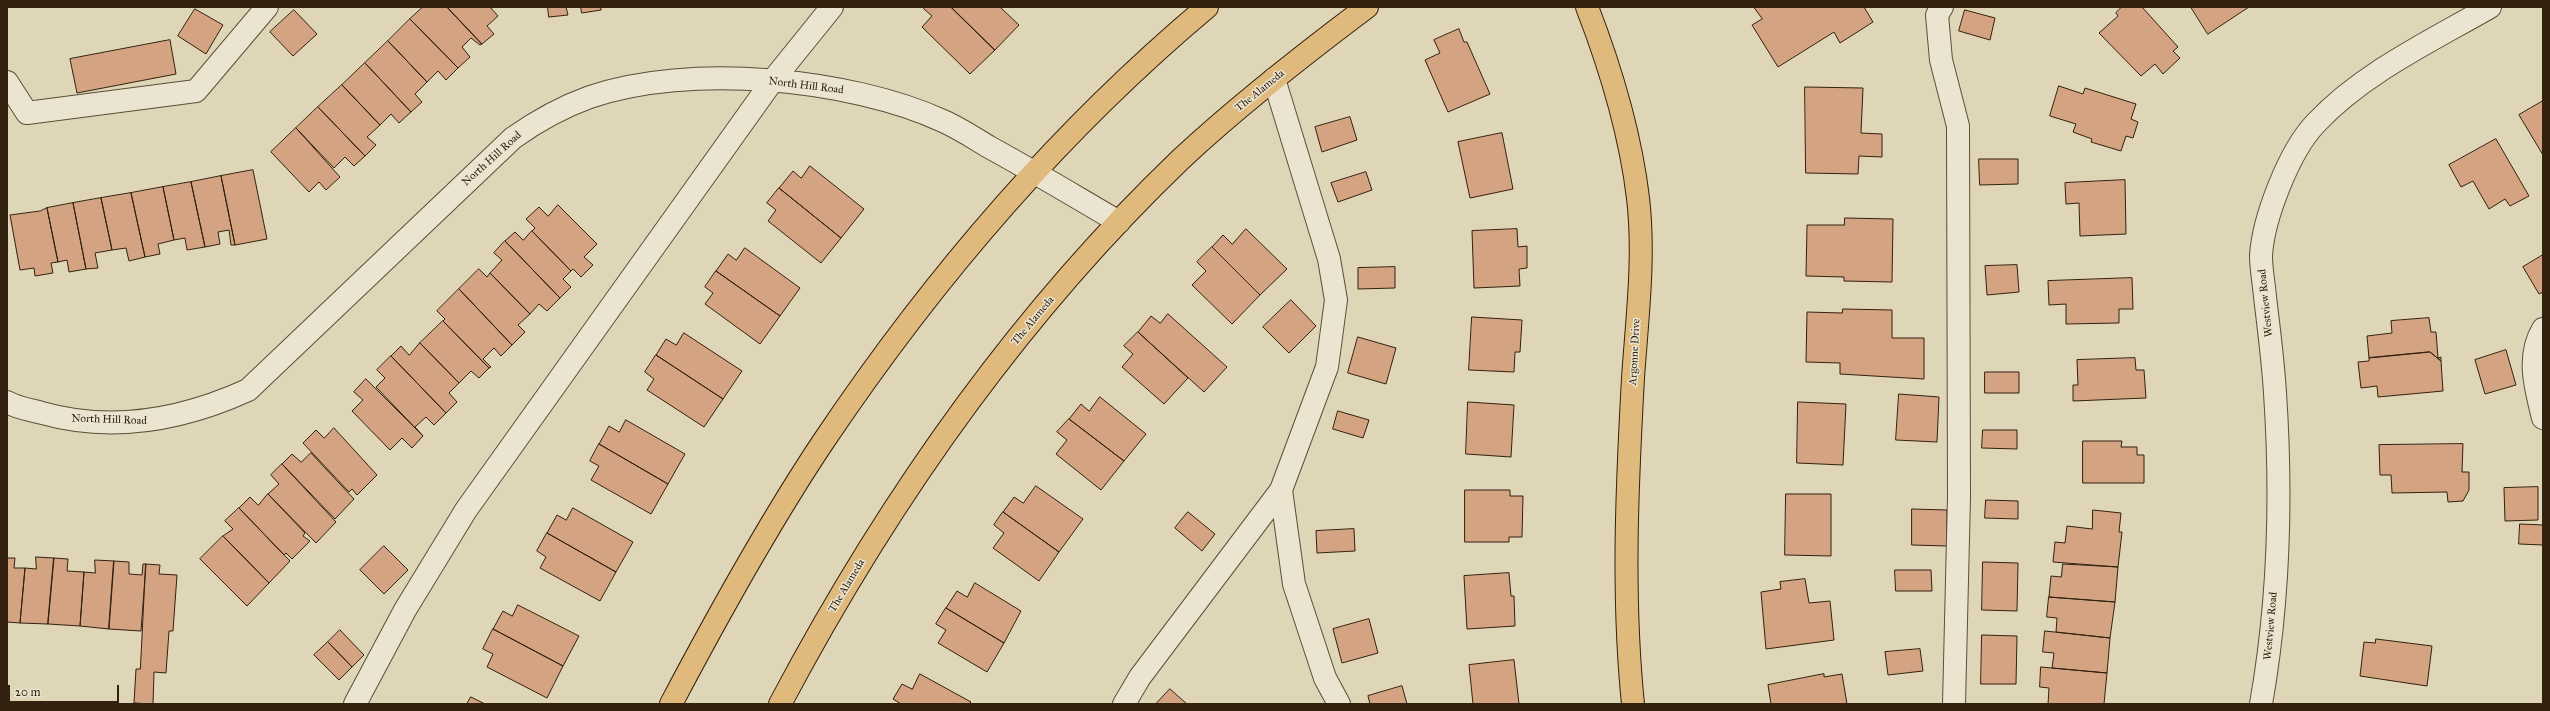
<!DOCTYPE html>
<html>
<head>
<meta charset="utf-8">
<style>
	body { margin:0 }
	#map { position:relative; width:2550px; height:711px; overflow:hidden; background:#dfd5b7; font-family:"IM FELL Great Primer",serif }
	canvas { display:block }
	.frame { position:absolute; inset:0; border:8px solid #32210e; pointer-events:none }
	.scale { position:absolute; left:8px; top:685px; width:111px; height:18px; box-sizing:border-box; border:2px solid #32210e; border-top:0; padding-left:5px; font-size:12px; line-height:14px; white-space:nowrap; color:#32210e; -webkit-text-stroke:3px #eae4d0; paint-order:stroke }
</style>
</head>
<body>
<div id="map">
<canvas width="2550" height="711"></canvas>
<div class="frame"></div>
<div class="scale">20 m</div>
</div>
<script>
const c = document.querySelector('canvas').getContext('2d');
c.lineJoin = 'round';
function fill(path, color) { c.fillStyle = color; c.fill(path, 'evenodd'); }
function stroke(path, color, width, dash) { c.strokeStyle = color; c.lineWidth = width; c.lineCap = dash ? 'butt' : 'round'; c.setLineDash(dash || []); c.stroke(path); }
function drawText(font, color, halo, rows, align = 'center') {
  c.font = font + ' "IM FELL Great Primer",serif'; c.lineWidth = 3; c.setLineDash([]); c.textBaseline = 'middle'; c.strokeStyle = halo; c.fillStyle = color; for (const [text, x, y, turn = 0] of rows) {
    c.save(); c.translate(x, y); c.rotate((+turn || 0) * Math.PI / 180); c.textAlign = isNaN(turn) ? turn : align; if (halo) c.strokeText(text, 0, 0); c.fillText(text, 0, 0); c.restore();
  }
}
const building = new Path2D(`
	M 423,7 L 447,7 L 482,44 L 480,45 L 471,38 L 462,47 L 470,57 L 458,68 L 410,19 Z
	M 447,7 L 490,7 L 498,16 L 487,26 L 494,34 L 482,44 Z
	M 548,7 L 566,7 L 568,15 L 549,17 Z
	M 581,7 L 601,7 L 601,10 L 582,13 Z
	M 925,7 L 951,7 L 995,50 L 970,74 L 922,27 L 932,16 L 924,9 Z
	M 951,7 L 1000,7 L 1019,25 L 995,50 Z
	M 1754,7 L 1864,7 L 1873,22 L 1840,43 L 1834,32 L 1778,67 L 1752,25 L 1762,19 Z
	M 2122,7 L 2142,7 L 2178,47 L 2173,51 L 2180,58 L 2163,74 L 2155,64 L 2141,76 L 2099,33 L 2118,16 L 2116,13 Z
	M 2191,7 L 2249,7 L 2208,34 Z
	M 195,9 L 223,25 L 206,54 L 178,36 Z
	M 294,10 L 317,34 L 293,56 L 270,32 Z
	M 1965,10 L 1995,18 L 1990,40 L 1959,31 Z
	M 410,19 L 458,68 L 446,80 L 438,71 L 427,82 L 388,41 Z
	M 1459,29 L 1464,42 L 1467,42 L 1490,94 L 1448,112 L 1425,60 L 1440,53 L 1434,40 Z
	M 170,40 L 176,74 L 77,93 L 70,59 Z
	M 388,41 L 427,82 L 415,94 L 422,102 L 411,112 L 365,63 Z
	M 365,63 L 411,112 L 399,123 L 391,114 L 380,125 L 342,85 Z
	M 342,85 L 380,125 L 367,137 L 376,145 L 365,156 L 318,107 Z
	M 2059,86 L 2083,94 L 2085,88 L 2136,104 L 2131,119 L 2138,122 L 2133,138 L 2126,136 L 2121,151 L 2091,142 L 2092,139 L 2073,132 L 2076,124 L 2050,116 Z
	M 1805,87 L 1863,88 L 1861,133 L 1882,134 L 1882,157 L 1859,156 L 1858,174 L 1806,173 Z
	M 2543,101 L 2543,155 L 2519,115 Z
	M 318,107 L 365,156 L 354,166 L 345,157 L 334,168 L 296,128 Z
	M 1350,117 L 1357,140 L 1322,152 L 1315,127 Z
	M 296,128 L 340,177 L 326,190 L 319,182 L 309,192 L 271,152 Z
	M 1502,133 L 1513,189 L 1470,198 L 1458,142 Z
	M 2496,139 L 2529,196 L 2510,206 L 2505,199 L 2489,209 L 2473,181 L 2461,187 L 2449,165 Z
	M 1979,159 L 2018,159 L 2018,184 L 1980,185 Z
	M 810,166 L 864,209 L 841,238 L 779,188 L 793,171 L 801,178 Z
	M 253,170 L 267,239 L 235,245 L 221,176 Z
	M 1366,172 L 1372,190 L 1338,202 L 1331,183 Z
	M 221,176 L 235,245 L 231,245 L 229,230 L 218,232 L 220,244 L 205,247 L 191,182 Z
	M 2125,180 L 2126,234 L 2080,236 L 2079,203 L 2066,204 L 2065,183 Z
	M 191,182 L 205,247 L 187,250 L 185,238 L 174,240 L 163,187 Z
	M 163,187 L 174,240 L 158,244 L 160,254 L 145,257 L 131,193 Z
	M 779,188 L 841,238 L 821,263 L 768,221 L 776,210 L 767,203 Z
	M 131,193 L 145,257 L 129,261 L 126,248 L 112,250 L 101,198 Z
	M 101,198 L 112,250 L 95,253 L 98,268 L 86,269 L 73,203 Z
	M 73,203 L 86,269 L 69,272 L 67,260 L 58,262 L 47,208 Z
	M 558,205 L 597,244 L 584,257 L 593,265 L 581,277 L 573,269 L 571,271 L 532,231 L 535,228 L 526,219 L 539,207 L 548,216 Z
	M 47,208 L 58,262 L 51,263 L 53,273 L 35,276 L 34,268 L 20,270 L 10,215 L 40,211 Z
	M 1845,218 L 1893,219 L 1892,282 L 1844,281 L 1844,277 L 1806,276 L 1807,225 L 1844,225 Z
	M 1246,229 L 1287,269 L 1260,295 L 1212,247 L 1223,235 L 1232,244 Z
	M 1517,229 L 1518,247 L 1527,246 L 1527,268 L 1519,269 L 1520,286 L 1474,288 L 1472,231 Z
	M 532,231 L 571,271 L 563,279 L 571,287 L 560,298 L 505,241 L 515,232 L 523,240 Z
	M 505,241 L 560,298 L 547,311 L 539,304 L 530,314 L 490,273 L 502,260 L 494,253 Z
	M 1212,247 L 1260,295 L 1232,324 L 1192,285 L 1206,271 L 1197,262 Z
	M 745,248 L 800,288 L 780,316 L 716,271 L 728,254 L 736,260 Z
	M 2543,255 L 2543,292 L 2539,294 L 2523,267 Z
	M 2017,265 L 2019,292 L 1987,295 L 1985,266 Z
	M 1395,267 L 1395,288 L 1358,289 L 1358,268 Z
	M 479,269 L 487,277 L 490,273 L 530,314 L 518,325 L 525,332 L 512,345 L 459,289 Z
	M 716,271 L 780,316 L 760,344 L 705,304 L 713,293 L 705,287 Z
	M 2132,278 L 2133,309 L 2119,309 L 2119,323 L 2066,324 L 2066,304 L 2049,305 L 2048,281 Z
	M 459,289 L 512,345 L 501,356 L 494,348 L 483,359 L 491,367 L 489,368 L 443,321 L 445,319 L 437,311 Z
	M 1291,300 L 1316,326 L 1289,353 L 1263,327 Z
	M 1843,309 L 1892,310 L 1892,338 L 1924,338 L 1924,379 L 1840,374 L 1840,363 L 1806,362 L 1807,312 L 1842,313 Z
	M 1168,314 L 1227,367 L 1204,392 L 1138,332 L 1151,316 L 1160,323 Z
	M 1472,317 L 1522,320 L 1520,352 L 1515,352 L 1514,372 L 1469,370 Z
	M 2429,318 L 2431,332 L 2436,332 L 2438,358 L 2441,357 L 2441,361 L 2430,352 L 2369,358 L 2367,336 L 2392,333 L 2391,321 Z
	M 443,321 L 489,368 L 479,378 L 471,371 L 459,383 L 420,343 Z
	M 1138,332 L 1188,378 L 1164,404 L 1122,367 L 1133,354 L 1124,346 Z
	M 684,333 L 742,371 L 723,399 L 656,355 L 666,339 L 676,345 Z
	M 1358,337 L 1396,348 L 1386,384 L 1348,373 Z
	M 420,343 L 459,383 L 449,393 L 457,402 L 446,413 L 391,356 L 401,346 L 409,355 Z
	M 2506,350 L 2516,385 L 2485,394 L 2475,360 Z
	M 2430,352 L 2441,361 L 2443,391 L 2378,397 L 2377,386 L 2361,388 L 2358,362 L 2369,361 L 2369,358 Z
	M 656,355 L 723,399 L 704,427 L 647,390 L 654,379 L 645,372 Z
	M 391,356 L 446,413 L 434,425 L 426,417 L 415,427 L 423,436 L 376,387 L 385,378 L 377,370 Z
	M 2135,358 L 2136,370 L 2144,370 L 2146,398 L 2073,401 L 2073,385 L 2078,385 L 2077,360 Z
	M 1985,372 L 2019,372 L 2019,393 L 1985,393 Z
	M 366,379 L 423,436 L 412,448 L 402,438 L 390,450 L 352,411 L 363,400 L 354,392 Z
	M 1899,394 L 1939,397 L 1937,442 L 1896,440 Z
	M 1100,397 L 1146,434 L 1124,461 L 1069,419 L 1081,404 L 1089,411 Z
	M 1468,402 L 1514,405 L 1511,457 L 1466,454 Z
	M 1798,402 L 1846,404 L 1843,465 L 1797,463 Z
	M 1338,411 L 1369,420 L 1363,438 L 1333,429 Z
	M 1069,419 L 1124,461 L 1101,490 L 1056,454 L 1067,440 L 1057,432 Z
	M 626,420 L 685,454 L 668,484 L 599,444 L 609,426 L 619,432 Z
	M 334,428 L 377,475 L 357,495 L 352,489 L 349,492 L 303,443 L 316,430 L 324,438 Z
	M 1983,430 L 2017,430 L 2017,449 L 1982,448 Z
	M 2083,441 L 2122,441 L 2121,447 L 2137,447 L 2137,455 L 2144,455 L 2144,483 L 2083,483 Z
	M 599,444 L 668,484 L 651,514 L 591,480 L 599,466 L 590,461 Z
	M 2463,444 L 2462,472 L 2469,472 L 2469,490 L 2463,501 L 2448,502 L 2447,492 L 2392,493 L 2391,475 L 2380,475 L 2379,445 Z
	M 311,453 L 354,499 L 335,519 L 282,464 L 292,454 L 301,462 Z
	M 282,464 L 336,522 L 316,543 L 268,494 L 279,484 L 271,475 Z
	M 1036,486 L 1083,519 L 1059,552 L 1003,512 L 1014,497 L 1023,503 Z
	M 2538,487 L 2538,520 L 2505,521 L 2504,488 Z
	M 1465,490 L 1510,490 L 1510,496 L 1523,496 L 1522,537 L 1509,537 L 1509,542 L 1465,542 Z
	M 268,494 L 305,533 L 303,536 L 310,541 L 292,559 L 286,553 L 284,555 L 239,508 L 250,497 L 258,505 Z
	M 1786,494 L 1831,494 L 1831,556 L 1785,555 Z
	M 1986,500 L 2018,501 L 2018,519 L 1985,518 Z
	M 239,508 L 290,561 L 269,583 L 223,536 L 233,529 L 225,521 Z
	M 573,508 L 633,542 L 616,572 L 547,533 L 557,515 L 566,520 Z
	M 1912,509 L 1947,510 L 1947,546 L 1912,545 Z
	M 2093,510 L 2121,513 L 2119,532 L 2122,532 L 2118,567 L 2053,562 L 2055,542 L 2065,543 L 2067,526 L 2092,529 Z
	M 1003,512 L 1059,552 L 1039,581 L 993,548 L 1004,533 L 994,525 Z
	M 1188,512 L 1215,534 L 1202,551 L 1175,528 Z
	M 2520,524 L 2543,525 L 2543,545 L 2519,544 Z
	M 1354,529 L 1355,551 L 1317,553 L 1316,531 Z
	M 547,533 L 616,572 L 600,601 L 540,568 L 546,557 L 537,551 Z
	M 223,536 L 269,583 L 247,606 L 200,559 Z
	M 384,546 L 408,570 L 384,594 L 360,570 Z
	M 36,557 L 54,558 L 48,624 L 20,623 L 25,568 L 36,569 Z
	M 7,558 L 15,558 L 14,568 L 25,568 L 20,623 L 7,622 Z
	M 54,558 L 68,559 L 67,571 L 84,572 L 80,626 L 48,624 Z
	M 95,560 L 114,561 L 109,629 L 80,626 L 84,572 L 95,573 Z
	M 114,561 L 129,562 L 129,574 L 142,575 L 143,564 L 146,564 L 141,631 L 109,629 Z
	M 1983,562 L 2018,563 L 2017,611 L 1982,610 Z
	M 146,564 L 160,565 L 159,574 L 177,575 L 173,631 L 169,631 L 166,673 L 154,672 L 153,704 L 134,703 L 136,669 L 140,669 Z
	M 2063,564 L 2118,567 L 2115,602 L 2049,597 L 2051,576 L 2061,577 Z
	M 1895,570 L 1931,570 L 1932,591 L 1896,591 Z
	M 1509,573 L 1511,596 L 1514,596 L 1515,626 L 1467,629 L 1464,576 Z
	M 1805,579 L 1809,603 L 1830,601 L 1834,640 L 1766,649 L 1761,592 L 1781,589 L 1780,582 Z
	M 975,583 L 1021,611 L 1004,643 L 946,608 L 957,591 L 967,597 Z
	M 2049,597 L 2115,602 L 2110,638 L 2056,632 L 2057,618 L 2047,617 Z
	M 518,605 L 579,636 L 563,666 L 493,629 L 503,611 L 512,616 Z
	M 946,608 L 1004,643 L 987,672 L 938,643 L 946,630 L 936,624 Z
	M 1369,619 L 1378,653 L 1342,663 L 1333,629 Z
	M 493,629 L 563,666 L 547,698 L 487,667 L 493,654 L 483,649 Z
	M 340,630 L 364,655 L 352,667 L 328,642 Z
	M 2045,631 L 2110,638 L 2107,673 L 2052,668 L 2054,653 L 2043,652 Z
	M 1982,635 L 2017,636 L 2016,684 L 1981,684 Z
	M 2376,639 L 2432,646 L 2427,686 L 2360,676 L 2364,642 L 2375,643 Z
	M 328,642 L 352,667 L 339,680 L 314,655 Z
	M 1920,649 L 1923,671 L 1888,675 L 1885,652 Z
	M 1514,660 L 1519,704 L 1473,704 L 1469,665 Z
	M 2041,667 L 2107,673 L 2104,704 L 2048,704 L 2049,688 L 2040,687 Z
	M 920,674 L 971,702 L 969,704 L 901,704 L 893,699 L 902,684 L 912,689 Z
	M 1824,674 L 1824,677 L 1842,674 L 1847,704 L 1771,704 L 1768,685 Z
	M 1402,686 L 1407,704 L 1370,704 L 1368,696 Z
	M 1170,689 L 1187,704 L 1156,704 Z
	M 471,697 L 485,704 L 467,704 Z`);
fill(building, '#d4a382');
stroke(building, '#32210e', 1);
const minor = new Path2D(`
	M 1942,7 L 1937,15 L 1941,60 L 1958,126 L 1959,497 L 1954,704
	M 7,82 L 27,113 L 196,91 L 267,7
	M 2543,329 C 2526,357 2536,389 2543,418
	M 7,402 C 17,408 31,410 42,413 C 113,433 182,420 248,390 L 513,138 C 537,121 562,107 590,97 C 689,63 849,78 943,121 C 959,128 974,138 989,147 C 1033,171 1076,197 1119,222
	M 1281,490 L 1294,584 L 1325,678 L 1339,704
	M 355,704 L 405,610 L 466,510 L 773,80 L 832,7
	M 1124,704 L 1140,677 L 1281,490 L 1327,367 L 1336,300 L 1329,259 L 1274,79
	M 2261,704 C 2279,602 2282,497 2275,393 C 2273,361 2269,329 2265,297 C 2264,284 2261,269 2261,256 C 2263,219 2289,151 2316,123 C 2363,73 2431,41 2490,7`);
const major = new Path2D(`
	M 1587,7 C 1611,69 1630,131 1638,198 C 1645,257 1637,319 1633,378 C 1627,487 1622,596 1633,704
	M 671,704 C 718,615 767,526 823,442 C 931,281 1058,132 1207,7
	M 780,704 C 886,504 1017,316 1181,159 C 1240,104 1303,55 1367,7`);
stroke(minor, '#5d4e38', 24);
stroke(major, '#32210e', 24);
stroke(minor, '#eae4d0', 22);
stroke(major, '#e0ba7c', 22);
drawText('11px', '#32210e', '#eae4d0', [
	["North Hill Road",806,86,7],
	["The Alameda",1260,91,-39],
	["North Hill Road",492,159,-42],
	["Westview Road",2266,303,-96],
	["The Alameda",1033,321,-50],
	["Argonne Drive",1635,352,-87],
	["North Hill Road",109,420,2],
	["The Alameda",847,586,-59],
	["Westview Road",2271,626,-85]
]);
</script>
</body>
</html>
